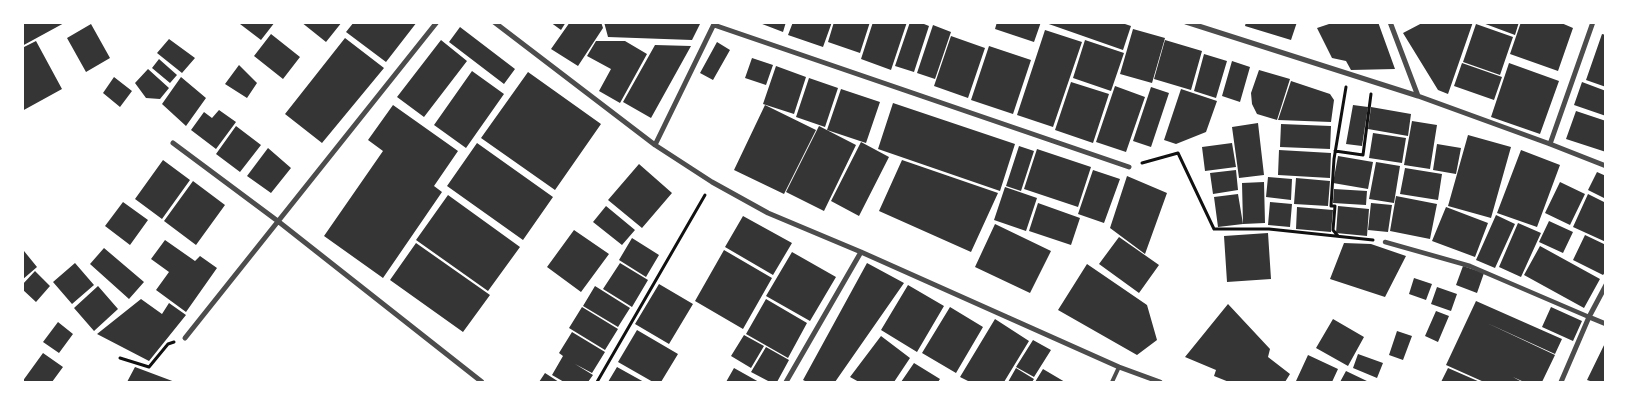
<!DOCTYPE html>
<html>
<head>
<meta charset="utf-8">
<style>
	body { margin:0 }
	#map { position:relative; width:1628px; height:405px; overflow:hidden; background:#fff; font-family:"Alegreya Sans",sans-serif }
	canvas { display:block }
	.frame { position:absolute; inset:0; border:24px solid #fff; pointer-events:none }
</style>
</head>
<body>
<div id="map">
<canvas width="1628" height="405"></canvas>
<div class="frame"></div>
</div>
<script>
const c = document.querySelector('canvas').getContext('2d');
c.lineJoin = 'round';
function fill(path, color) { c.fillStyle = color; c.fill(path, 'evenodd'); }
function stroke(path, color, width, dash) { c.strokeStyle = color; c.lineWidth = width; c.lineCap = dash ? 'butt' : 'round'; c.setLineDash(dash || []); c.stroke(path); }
fill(new Path2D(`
	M 22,22 L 66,22 L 22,46 Z
	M 242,22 L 275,22 L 261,40 L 240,24 Z
	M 301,22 L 342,22 L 326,42 Z
	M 354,22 L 417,22 L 386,62 L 346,32 Z
	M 550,22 L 566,22 L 561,30 Z
	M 570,22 L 601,22 L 603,28 L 578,66 L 551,49 Z
	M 604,22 L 701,22 L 692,40 L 608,37 Z
	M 757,22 L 786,22 L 783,32 Z
	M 793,22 L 832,22 L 823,47 L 788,35 Z
	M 834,22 L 870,22 L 860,53 L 828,42 Z
	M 873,22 L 907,22 L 891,70 L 861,59 Z
	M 910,22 L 919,22 L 929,26 L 914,72 L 895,66 Z
	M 997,22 L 1041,22 L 1034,42 L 995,29 Z
	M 1043,22 L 1119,22 L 1131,26 L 1123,50 Z
	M 1246,22 L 1297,22 L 1291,40 L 1245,26 Z
	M 1335,22 L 1378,22 L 1395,69 L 1351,70 L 1346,61 L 1332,58 L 1317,28 Z
	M 1424,22 L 1473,22 L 1448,94 L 1438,90 L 1403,33 Z
	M 1480,22 L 1519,22 L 1515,35 Z
	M 1521,22 L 1559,22 L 1573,28 L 1558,71 L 1510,54 Z
	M 91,24 L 110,58 L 86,72 L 67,38 Z
	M 1476,24 L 1513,37 L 1500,75 L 1463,62 Z
	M 933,25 L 951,32 L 935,79 L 917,73 Z
	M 460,27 L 515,69 L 504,84 L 449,42 Z
	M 1133,29 L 1165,38 L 1152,83 L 1120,74 Z
	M 1045,30 L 1082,42 L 1053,127 L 1017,115 Z
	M 271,34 L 300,57 L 283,79 L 254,56 Z
	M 1602,34 L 1606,35 L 1606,87 L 1586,80 Z
	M 951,36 L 985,48 L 968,98 L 934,86 Z
	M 345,38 L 384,68 L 322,143 L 285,114 Z
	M 169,39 L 195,58 L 182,73 L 157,53 Z
	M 441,40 L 467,61 L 424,117 L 397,97 Z
	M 1085,40 L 1124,53 L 1111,91 L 1073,78 Z
	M 1165,40 L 1202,51 L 1191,90 L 1154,79 Z
	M 36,41 L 62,89 L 22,111 L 22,48 Z
	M 596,41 L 625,41 L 647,54 L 620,103 L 599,91 L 611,69 L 587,56 Z
	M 717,42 L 730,50 L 713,80 L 700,73 Z
	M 655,45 L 691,46 L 651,118 L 623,102 Z
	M 989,46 L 1031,60 L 1013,114 L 971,100 Z
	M 1204,54 L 1227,61 L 1216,98 L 1194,91 Z
	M 752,58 L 773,65 L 766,85 L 745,78 Z
	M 159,59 L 177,75 L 170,83 L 152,68 Z
	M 1232,61 L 1250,67 L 1240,102 L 1222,96 Z
	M 1462,63 L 1502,77 L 1494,100 L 1454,86 Z
	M 1509,63 L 1559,81 L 1540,134 L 1491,117 Z
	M 239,65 L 257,83 L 247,98 L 225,84 Z
	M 776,66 L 806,77 L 794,114 L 763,104 Z
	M 148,69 L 169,88 L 160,99 L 146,98 L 135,83 Z
	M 1259,70 L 1290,79 L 1277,120 L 1257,114 L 1252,104 L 1251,93 Z
	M 472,71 L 504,94 L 466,148 L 434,125 Z
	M 528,72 L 601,124 L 555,190 L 481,138 Z
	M 114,77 L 132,91 L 120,107 L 103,93 Z
	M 181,77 L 206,98 L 186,126 L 162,104 Z
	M 809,78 L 838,88 L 825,127 L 796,117 Z
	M 1291,81 L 1330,94 L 1334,100 L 1331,122 L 1278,120 Z
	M 1071,82 L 1109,94 L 1093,143 L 1055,130 Z
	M 1582,82 L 1606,91 L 1606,116 L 1574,105 Z
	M 1115,86 L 1145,97 L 1126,152 L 1096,142 Z
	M 1151,87 L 1169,93 L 1151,147 L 1133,141 Z
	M 841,89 L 880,102 L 866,143 L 827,130 Z
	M 1181,89 L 1217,101 L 1206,132 L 1176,144 L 1164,140 Z
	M 893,103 L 1015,144 L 1000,191 L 878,149 Z
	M 393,105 L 458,151 L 434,186 L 442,192 L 383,278 L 324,236 L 383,151 L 368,140 Z
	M 765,105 L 816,130 L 784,194 L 734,170 Z
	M 1353,105 L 1368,107 L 1362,146 L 1346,144 Z
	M 1371,107 L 1411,114 L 1408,136 L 1368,129 Z
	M 219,110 L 236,122 L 216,149 L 191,130 L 204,112 L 212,118 Z
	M 1576,111 L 1606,121 L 1606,152 L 1566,139 Z
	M 1412,121 L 1437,125 L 1430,169 L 1404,165 Z
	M 1258,123 L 1264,175 L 1239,178 L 1232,127 Z
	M 1281,124 L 1331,126 L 1330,149 L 1280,147 Z
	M 236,126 L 261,145 L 240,172 L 216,154 Z
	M 819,126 L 856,145 L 824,211 L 786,192 Z
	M 1373,133 L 1406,138 L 1402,163 L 1369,158 Z
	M 1468,135 L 1511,147 L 1491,218 L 1448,206 Z
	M 861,142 L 889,157 L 859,216 L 831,201 Z
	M 477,143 L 553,197 L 523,240 L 447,186 Z
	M 1232,143 L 1236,167 L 1205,171 L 1202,147 Z
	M 1437,144 L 1461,148 L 1456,174 L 1433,170 Z
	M 1019,146 L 1034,151 L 1021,191 L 1006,186 Z
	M 268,148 L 291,168 L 271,193 L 247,176 Z
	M 1037,149 L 1091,167 L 1078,207 L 1024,189 Z
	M 1279,150 L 1331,153 L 1330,178 L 1278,175 Z
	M 1521,150 L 1560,165 L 1537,227 L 1497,213 Z
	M 1338,156 L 1373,162 L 1368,189 L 1333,183 Z
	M 163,160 L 190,180 L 162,219 L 135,199 Z
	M 902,160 L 998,193 L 971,252 L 879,211 Z
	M 1376,162 L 1400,166 L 1394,203 L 1369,199 Z
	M 639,164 L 672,193 L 642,228 L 608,200 Z
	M 1405,168 L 1442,174 L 1438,200 L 1400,194 Z
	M 1093,170 L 1120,179 L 1104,223 L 1078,214 Z
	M 1236,170 L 1238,190 L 1213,194 L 1210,173 Z
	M 1597,172 L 1606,176 L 1606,199 L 1588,190 Z
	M 1127,176 L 1167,193 L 1145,254 L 1110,228 Z
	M 1268,177 L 1292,179 L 1291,200 L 1266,197 Z
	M 1296,178 L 1330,181 L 1328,206 L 1294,204 Z
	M 193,181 L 225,205 L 196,245 L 164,221 Z
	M 1264,182 L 1265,223 L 1243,224 L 1242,183 Z
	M 1560,182 L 1585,194 L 1570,225 L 1545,213 Z
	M 1005,187 L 1037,198 L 1026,231 L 994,220 Z
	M 1334,189 L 1367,191 L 1366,205 L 1333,203 Z
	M 1238,194 L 1243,224 L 1218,227 L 1214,197 Z
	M 1588,194 L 1606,203 L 1606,242 L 1573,227 Z
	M 448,195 L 520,247 L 488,291 L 416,240 Z
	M 1396,196 L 1437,204 L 1430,239 L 1390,231 Z
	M 123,202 L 148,220 L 130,245 L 105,226 Z
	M 1270,202 L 1292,204 L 1290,227 L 1268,225 Z
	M 1038,203 L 1080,218 L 1071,245 L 1029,231 Z
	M 1371,203 L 1392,205 L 1388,232 L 1368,230 Z
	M 606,206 L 635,230 L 622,245 L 593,222 Z
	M 1338,206 L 1369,209 L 1367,236 L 1336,233 Z
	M 1297,207 L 1333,210 L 1331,232 L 1296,229 Z
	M 1446,207 L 1488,223 L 1475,257 L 1432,241 Z
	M 1496,215 L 1515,224 L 1495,268 L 1476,260 Z
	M 743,216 L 792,243 L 773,275 L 725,247 Z
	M 1549,221 L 1573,232 L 1563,253 L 1539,242 Z
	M 1518,223 L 1541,233 L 1521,277 L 1499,267 Z
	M 995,224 L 1051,251 L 1030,293 L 975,267 Z
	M 574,230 L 609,254 L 581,292 L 547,267 Z
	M 1268,233 L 1271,279 L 1227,282 L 1224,236 Z
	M 1585,235 L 1606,245 L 1606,271 L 1603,275 L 1573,260 Z
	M 1119,237 L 1159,265 L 1139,293 L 1099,264 Z
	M 632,238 L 659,255 L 646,277 L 619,260 Z
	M 165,240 L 195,261 L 200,256 L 217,268 L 186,312 L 156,290 L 169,272 L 151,259 Z
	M 416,243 L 490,295 L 463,332 L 390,280 Z
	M 1344,243 L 1371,244 L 1406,256 L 1385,297 L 1330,279 Z
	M 1540,246 L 1600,279 L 1584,308 L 1524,275 Z
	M 104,248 L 144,282 L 129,299 L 90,264 Z
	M 724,250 L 772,278 L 743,329 L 695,301 Z
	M 24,251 L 37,267 L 22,280 L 22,252 Z
	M 792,252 L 836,277 L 810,321 L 766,296 Z
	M 75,263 L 94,285 L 72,304 L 53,282 Z
	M 620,263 L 648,280 L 632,307 L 603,289 Z
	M 867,263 L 904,283 L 835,382 L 807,382 L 803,380 Z
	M 1087,264 L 1147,305 L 1157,340 L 1137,355 L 1058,310 Z
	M 1463,266 L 1484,273 L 1477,293 L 1456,285 Z
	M 35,271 L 50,286 L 36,302 L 22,289 L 22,285 Z
	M 1414,278 L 1432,284 L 1426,300 L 1409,294 Z
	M 659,284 L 693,304 L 669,344 L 635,324 Z
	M 908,285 L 944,306 L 917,352 L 881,330 Z
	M 98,286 L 118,309 L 94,331 L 74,308 Z
	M 595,286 L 630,308 L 618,327 L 583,306 Z
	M 1437,287 L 1457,294 L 1451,311 L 1431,304 Z
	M 141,299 L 162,314 L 169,303 L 186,315 L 149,361 L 97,334 Z
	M 766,299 L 807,323 L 788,358 L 746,334 Z
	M 1476,301 L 1562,339 L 1555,354 L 1487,323 L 1555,355 L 1542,382 L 1524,382 L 1513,377 L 1522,382 L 1484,382 L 1446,365 Z
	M 1228,304 L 1270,349 L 1268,357 L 1290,374 L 1285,382 L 1229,382 L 1214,376 L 1216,370 L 1185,357 Z
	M 582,307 L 618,329 L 605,350 L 569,328 Z
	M 950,307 L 983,327 L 956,373 L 922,353 Z
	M 1551,307 L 1582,321 L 1573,341 L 1542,327 Z
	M 1436,311 L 1449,316 L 1438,342 L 1425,336 Z
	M 995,319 L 1029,341 L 1004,382 L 970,382 L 960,377 Z
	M 1333,319 L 1364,337 L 1348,366 L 1316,348 Z
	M 58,322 L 73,334 L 59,353 L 43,342 Z
	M 637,330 L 678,354 L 661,382 L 653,382 L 618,362 Z
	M 1397,331 L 1412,336 L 1403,360 L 1389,355 Z
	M 572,332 L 605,352 L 592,373 L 575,364 L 593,375 L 588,382 L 564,382 L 552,375 L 563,356 L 559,353 Z
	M 744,335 L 764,346 L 751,368 L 731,356 Z
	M 881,336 L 910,358 L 894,382 L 859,382 L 850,377 Z
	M 1033,340 L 1051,350 L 1034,377 L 1016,367 Z
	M 1606,341 L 1606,382 L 1593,382 L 1587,380 Z
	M 766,347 L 789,360 L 777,382 L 770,382 L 751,372 Z
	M 43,353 L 63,367 L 52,382 L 22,382 Z
	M 1358,354 L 1383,363 L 1377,378 L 1353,368 Z
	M 1308,355 L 1338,369 L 1332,382 L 1300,382 L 1296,381 Z
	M 914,363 L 940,379 L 938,382 L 901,382 Z
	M 135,367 L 175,382 L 127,382 Z
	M 617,367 L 644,382 L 608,382 Z
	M 734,368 L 759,382 L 726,382 Z
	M 1016,368 L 1034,379 L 1032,382 L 1008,382 Z
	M 1448,368 L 1480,382 L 1441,382 Z
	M 1043,369 L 1065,382 L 1035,382 Z
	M 1346,371 L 1369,382 L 1340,382 Z
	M 545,373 L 559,382 L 539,382 Z`), '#353535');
stroke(new Path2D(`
	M 1335,151 L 1363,155 L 1371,94
	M 1142,163 L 1178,153 L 1214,229 L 1269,229 L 1373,240
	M 1338,236 L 1333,230 L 1335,206 L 1331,206 L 1334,159 L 1346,87
	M 120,358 L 149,367 L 168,344 L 174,342
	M 597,382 L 705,195`), '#111', 3);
stroke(new Path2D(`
	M 1112,382 L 1119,367`), '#4c4c4c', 4);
stroke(new Path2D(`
	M 1385,242 L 1470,266 L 1589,317`), '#4c4c4c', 4.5);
stroke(new Path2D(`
	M 494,22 L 655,145 L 712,182 L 768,213 L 861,252 L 1119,367 L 1160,382
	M 1186,22 L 1418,96 L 1550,144 L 1606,166
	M 1390,22 L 1418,96
	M 714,25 L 1129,167
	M 173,143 L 279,222 L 482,382
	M 1550,144 L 1593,22
	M 655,145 L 715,22
	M 1589,317 L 1606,324
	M 185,338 L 437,22
	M 786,382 L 861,252
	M 1561,382 L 1589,317 L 1606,285`), '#4c4c4c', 5);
</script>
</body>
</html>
